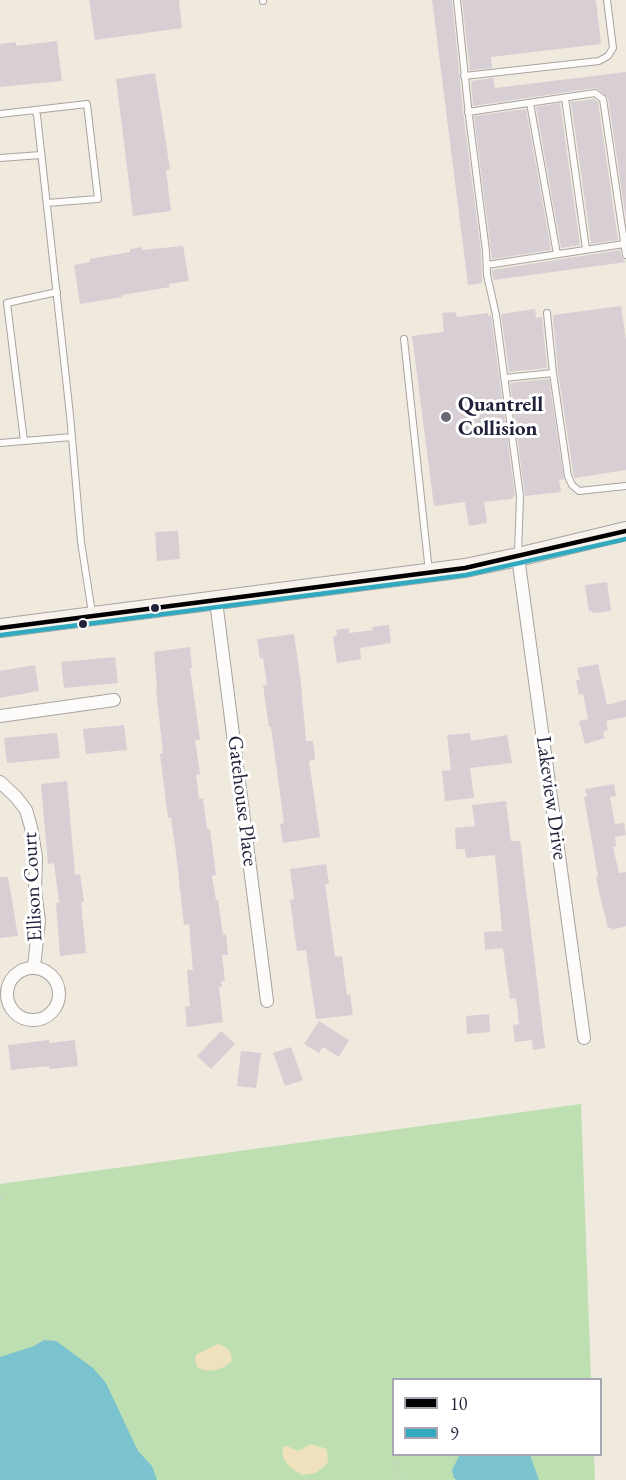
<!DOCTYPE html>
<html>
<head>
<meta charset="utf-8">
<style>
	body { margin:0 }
	#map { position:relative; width:626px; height:1480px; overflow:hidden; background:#efe9de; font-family:"EB Garamond",serif }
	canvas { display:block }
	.legend { position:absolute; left:392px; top:1378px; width:210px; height:78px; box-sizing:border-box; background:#fff; border:2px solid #a7a7b1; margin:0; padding:8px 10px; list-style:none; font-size:18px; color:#22223b }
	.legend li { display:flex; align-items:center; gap:12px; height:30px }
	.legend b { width:30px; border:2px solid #a7a7b1 }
</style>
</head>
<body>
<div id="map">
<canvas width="626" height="1480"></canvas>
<ul class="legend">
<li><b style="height:8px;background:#000"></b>10</li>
<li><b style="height:8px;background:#31a9bf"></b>9</li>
</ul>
</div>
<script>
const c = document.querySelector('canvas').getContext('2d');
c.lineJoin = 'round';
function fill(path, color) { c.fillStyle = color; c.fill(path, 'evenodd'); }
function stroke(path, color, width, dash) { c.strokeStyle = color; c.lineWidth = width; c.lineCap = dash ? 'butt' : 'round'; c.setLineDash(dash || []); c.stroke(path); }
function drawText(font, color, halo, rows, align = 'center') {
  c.font = font + ' "EB Garamond",serif'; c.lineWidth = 6; c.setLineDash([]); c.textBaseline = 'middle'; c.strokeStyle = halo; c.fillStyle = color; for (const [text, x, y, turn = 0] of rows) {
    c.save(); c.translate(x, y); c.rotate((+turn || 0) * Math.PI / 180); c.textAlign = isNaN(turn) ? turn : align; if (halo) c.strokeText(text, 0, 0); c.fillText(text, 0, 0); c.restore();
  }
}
fill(new Path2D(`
	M 581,1104 L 591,1379 L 394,1380 L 394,1454 L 594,1455 L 595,1480 L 0,1480 L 0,1184 Z`), '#bedfb2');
fill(new Path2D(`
	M 218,1344 C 227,1346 234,1353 231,1362 C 222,1370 208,1374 197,1367 L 195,1358 L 197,1354 Z
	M 311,1444 L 327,1449 L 328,1463 L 316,1473 L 303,1475 C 292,1471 279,1459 283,1447 L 287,1446 L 298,1451 Z`), '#eee1bb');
fill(new Path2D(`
	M 44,1340 L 56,1341 L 93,1368 L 106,1383 L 138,1451 L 152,1466 L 157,1480 L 0,1480 L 0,1357 L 34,1346 Z
	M 460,1454 L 530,1455 L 539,1480 L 457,1480 L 454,1478 L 452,1470 Z`), '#7bc3ce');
fill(new Path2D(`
	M 89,0 L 179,0 L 182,28 L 95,40 Z
	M 432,0 L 452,0 L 463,112 L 481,251 L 482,283 L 468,285 Z
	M 462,0 L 596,0 L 601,44 L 491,57 L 492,68 L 470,70 Z
	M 57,41 L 62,81 L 0,87 L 0,44 L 16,42 L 16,46 Z
	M 626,72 L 626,219 L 608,98 L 598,89 L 594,88 L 473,106 L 471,81 L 493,78 L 495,88 Z
	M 155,73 L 170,169 L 166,170 L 171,211 L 133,216 L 116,79 Z
	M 594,99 L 598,102 L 618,240 L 591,244 L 571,102 Z
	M 560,103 L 580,245 L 561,248 L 536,107 Z
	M 526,109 L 551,250 L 492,259 L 474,116 Z
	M 183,246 L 189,281 L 169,284 L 170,287 L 122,295 L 122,297 L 80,304 L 74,265 L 90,262 L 90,259 L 130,252 L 130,249 L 142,247 L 142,250 Z
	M 620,250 L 622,258 L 626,262 L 494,280 L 492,274 L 492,270 Z
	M 621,306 L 626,340 L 626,470 L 574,478 L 558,372 L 553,315 Z
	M 535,309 L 536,318 L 542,317 L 547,368 L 509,372 L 501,314 Z
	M 456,312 L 457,317 L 488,313 L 488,316 L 491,315 L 515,496 L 511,499 L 484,502 L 487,523 L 469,526 L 465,502 L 434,506 L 412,336 L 444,332 L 442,313 Z
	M 549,379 L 564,479 L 559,480 L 561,492 L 525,496 L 510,383 Z
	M 178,531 L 180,559 L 157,561 L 155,532 Z
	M 607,582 L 611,611 L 593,613 L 592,611 L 589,612 L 585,585 Z
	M 389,625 L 391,643 L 360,648 L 361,659 L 337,663 L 333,637 L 337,636 L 336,630 L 349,628 L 349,633 L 373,630 L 372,627 Z
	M 294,634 L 301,684 L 306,741 L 313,741 L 315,760 L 309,761 L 320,837 L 283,843 L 280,824 L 284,823 L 271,727 L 269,727 L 263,685 L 267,685 L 263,658 L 260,659 L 257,639 Z
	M 190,647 L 192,668 L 190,668 L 200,740 L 195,740 L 200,774 L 196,775 L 199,799 L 203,798 L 207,829 L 210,829 L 216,875 L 212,876 L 216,900 L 218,900 L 223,935 L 226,934 L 228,955 L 222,955 L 225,981 L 221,981 L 222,987 L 219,987 L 223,1022 L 187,1027 L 185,1007 L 190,1006 L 187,970 L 193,970 L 189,924 L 184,925 L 176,853 L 171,818 L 168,818 L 160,754 L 163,753 L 156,689 L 157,689 L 154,652 Z
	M 115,657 L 118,683 L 64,688 L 61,662 Z
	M 598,664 L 607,705 L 626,700 L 626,717 L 606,721 L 608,730 L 603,732 L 605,738 L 585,744 L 579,721 L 588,719 L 583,694 L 579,695 L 576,680 L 580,680 L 577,668 Z
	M 35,665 L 39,691 L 0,698 L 0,671 Z
	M 124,725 L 127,750 L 86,754 L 83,729 Z
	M 57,733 L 60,758 L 7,763 L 4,738 Z
	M 470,733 L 471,741 L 507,735 L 512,763 L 470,768 L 474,798 L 445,801 L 442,771 L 451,770 L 447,735 Z
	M 67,781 L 75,875 L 80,874 L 84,902 L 81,902 L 86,953 L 60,956 L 56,903 L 59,903 L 54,863 L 48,864 L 41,784 Z
	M 614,784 L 616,796 L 610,797 L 615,824 L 624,823 L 626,835 L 615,837 L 616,847 L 613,847 L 619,873 L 626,872 L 626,926 L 612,930 L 611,928 L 608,928 L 599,892 L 596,877 L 598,877 L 584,797 L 587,796 L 585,789 Z
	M 506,801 L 511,841 L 520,841 L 521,847 L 545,1048 L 533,1050 L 532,1040 L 515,1042 L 513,1025 L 519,1024 L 516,998 L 510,999 L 503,948 L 485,950 L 484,932 L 502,931 L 495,855 L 466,858 L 465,849 L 456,849 L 455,828 L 475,826 L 472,805 Z
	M 326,864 L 329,884 L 325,884 L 335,957 L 342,956 L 347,995 L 350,994 L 353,1015 L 316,1019 L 306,950 L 297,951 L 290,900 L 294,899 L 290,869 Z
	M 0,877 L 8,877 L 18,936 L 0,938 Z
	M 489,1014 L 490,1032 L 467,1034 L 466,1016 Z
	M 319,1021 L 349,1040 L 339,1057 L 323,1047 L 319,1053 L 304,1044 Z
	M 221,1031 L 235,1044 L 211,1069 L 197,1056 Z
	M 49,1040 L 49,1043 L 75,1040 L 78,1066 L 50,1069 L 49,1066 L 11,1070 L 8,1045 Z
	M 291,1047 L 303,1080 L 285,1086 L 273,1053 Z
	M 241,1051 L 261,1053 L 256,1088 L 237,1086 Z`), '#d8cfd5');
const service = new Path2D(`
	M 263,0 L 263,1
	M 457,0 L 469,116 L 486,251 L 487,275 L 496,315 L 520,496 L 518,553
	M 464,76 L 599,61 L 608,56 L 613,48 L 607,0
	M 565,98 L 586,249
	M 530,103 L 557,254
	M 35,110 L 87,104 L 98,199 L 47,203
	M 468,112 L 595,93 L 603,99 L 626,255
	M 0,114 L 35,110 L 37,115 L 70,415 L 81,542 L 92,613
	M 0,158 L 41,155
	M 487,265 L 624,244
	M 57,292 L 7,303 L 24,441 L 72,437
	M 404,339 L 429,572
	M 553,373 L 568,476 L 572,485 L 579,491 L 626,486
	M 504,378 L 553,373 L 547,313
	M 0,443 L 24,441`);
const minor = new Path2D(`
	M 518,557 L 584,1038
	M 216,601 L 267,1001
	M 0,716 L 114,700
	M 0,782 L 16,797 L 26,810 L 31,827 L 36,857 L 35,890 L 39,921 L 34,967
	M7 994a26 26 0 1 1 52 0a26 26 0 1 1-52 0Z`);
const secondary = new Path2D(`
	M 0,628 L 465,568 L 518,557 L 626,531`);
stroke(service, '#a8a4a1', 8);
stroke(minor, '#a8a4a1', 14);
stroke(secondary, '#a8a4a1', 20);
stroke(new Path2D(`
	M 0,1199 L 2,1198
	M 396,1462 L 401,1480`), '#cbcaca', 3, [1.5, 4.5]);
stroke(service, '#fdfcfa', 6);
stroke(minor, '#fdfcfa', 12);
stroke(secondary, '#f7f2ec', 18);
stroke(new Path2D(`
	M 0,628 L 465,568 L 626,531`), '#000', 4.5);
stroke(new Path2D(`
	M 1,635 L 466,575 L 626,539`), '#31a9bf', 4.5);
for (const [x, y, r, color] of [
	[446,417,6,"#6a6874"],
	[155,608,5,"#22223b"],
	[83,624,5,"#22223b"]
]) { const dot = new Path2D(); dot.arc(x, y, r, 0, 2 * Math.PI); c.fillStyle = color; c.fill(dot); stroke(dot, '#fff', 2); }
drawText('bold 21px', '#22223b', '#fff', [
	["Quantrell",458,405],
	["Collision",458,429]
], 'left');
drawText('21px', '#22223b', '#fff', [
	["Lakeview Drive",551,798,82],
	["Gatehouse Place",242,801,83],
	["Ellison Court",33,887,-93]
]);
</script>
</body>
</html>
